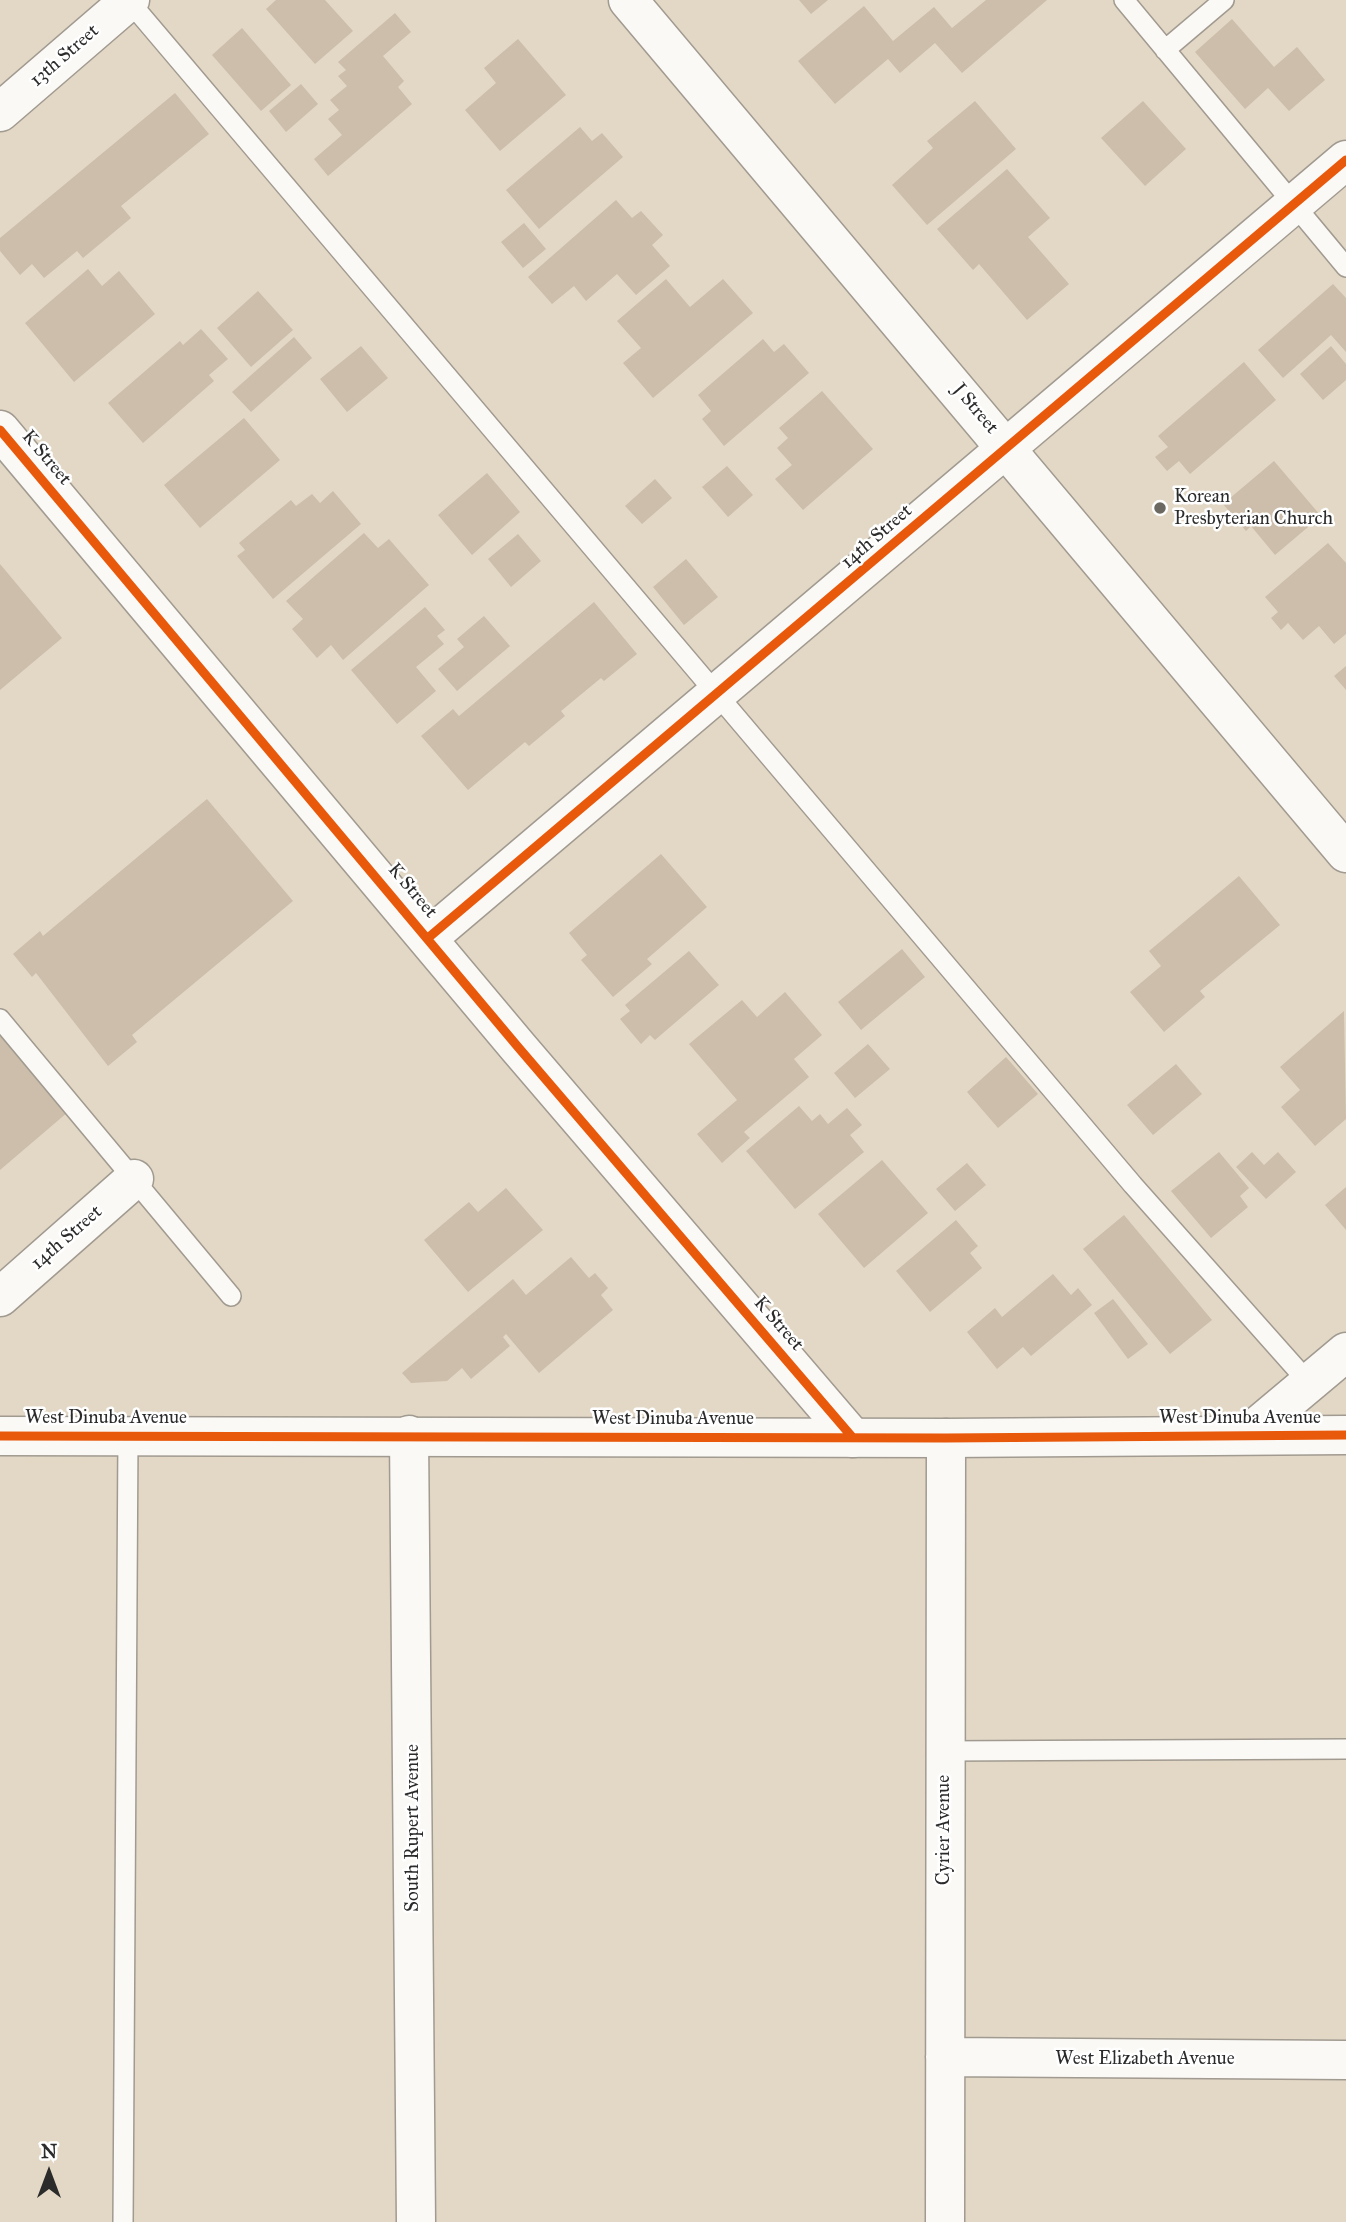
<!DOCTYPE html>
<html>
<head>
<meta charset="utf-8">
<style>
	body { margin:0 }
	#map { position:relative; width:1346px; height:2222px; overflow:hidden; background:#e3d8c6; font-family:"IM FELL Great Primer",serif }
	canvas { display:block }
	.north { position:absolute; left:14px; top:2138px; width:70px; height:70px; -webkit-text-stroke:5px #fff; paint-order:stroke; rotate:0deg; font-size:19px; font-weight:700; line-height:28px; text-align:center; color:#2b2b2b }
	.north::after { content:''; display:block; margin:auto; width:24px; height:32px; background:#2b2b2b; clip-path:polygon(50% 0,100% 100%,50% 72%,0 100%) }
</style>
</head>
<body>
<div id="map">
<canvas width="1346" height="2222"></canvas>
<div class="north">N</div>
</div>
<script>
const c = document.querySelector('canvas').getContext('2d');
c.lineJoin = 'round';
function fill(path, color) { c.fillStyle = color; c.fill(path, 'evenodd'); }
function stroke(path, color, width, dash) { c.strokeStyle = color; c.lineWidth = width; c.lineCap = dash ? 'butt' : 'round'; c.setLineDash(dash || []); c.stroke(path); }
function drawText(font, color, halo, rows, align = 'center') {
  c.font = font + ' "IM FELL Great Primer",serif'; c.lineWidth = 5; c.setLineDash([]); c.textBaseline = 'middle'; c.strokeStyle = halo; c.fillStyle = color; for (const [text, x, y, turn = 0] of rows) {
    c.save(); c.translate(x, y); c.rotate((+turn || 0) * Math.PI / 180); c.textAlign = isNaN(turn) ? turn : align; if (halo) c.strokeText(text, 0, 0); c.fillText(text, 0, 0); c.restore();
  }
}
fill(new Path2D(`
	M 276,0 L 325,0 L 353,31 L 315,64 L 266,9 Z
	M 799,0 L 828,0 L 811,14 Z
	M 986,0 L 1047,0 L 962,73 L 935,43 L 900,73 L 888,59 L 835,104 L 798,61 L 864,6 L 893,41 L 934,7 L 952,28 Z
	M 395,13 L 411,32 L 383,56 L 404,81 L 398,87 L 412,104 L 328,176 L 314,159 L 342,135 L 328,119 L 339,110 L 330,100 L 347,86 L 338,76 L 346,70 L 338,62 Z
	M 1232,19 L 1274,67 L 1297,47 L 1325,80 L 1289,111 L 1268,88 L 1245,109 L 1195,52 Z
	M 242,28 L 291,85 L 261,111 L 212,55 Z
	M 518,39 L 566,95 L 500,151 L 465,110 L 496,83 L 484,68 Z
	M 301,84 L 318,104 L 286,132 L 269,111 Z
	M 175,93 L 209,134 L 121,206 L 131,218 L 83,258 L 77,251 L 44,278 L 32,264 L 20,275 L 0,251 L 0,238 Z
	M 975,101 L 1016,149 L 927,225 L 892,185 L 933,148 L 927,141 Z
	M 1143,101 L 1186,149 L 1145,186 L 1101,138 Z
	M 580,127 L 592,141 L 602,133 L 623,157 L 539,229 L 506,190 Z
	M 1007,169 L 1050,218 L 1028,237 L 1069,284 L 1027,320 L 979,264 L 973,270 L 937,229 Z
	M 616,200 L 632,218 L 641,211 L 663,235 L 652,245 L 670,266 L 636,295 L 617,274 L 586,301 L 574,286 L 552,304 L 528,277 Z
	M 524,223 L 546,249 L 523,268 L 501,242 Z
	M 88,269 L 102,286 L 119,271 L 155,314 L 74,382 L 25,323 Z
	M 666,279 L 690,307 L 723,279 L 753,313 L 653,398 L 623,363 L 641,348 L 617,321 Z
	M 1333,284 L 1346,298 L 1346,352 L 1331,335 L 1283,378 L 1258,350 Z
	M 258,291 L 293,330 L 251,367 L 217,328 Z
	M 201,329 L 228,359 L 209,375 L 214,381 L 143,443 L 108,403 L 180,341 L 183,345 Z
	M 294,337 L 312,358 L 251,412 L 232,392 Z
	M 763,339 L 774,352 L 784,344 L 809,373 L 724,446 L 702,419 L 711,411 L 698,395 Z
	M 361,346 L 388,378 L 347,412 L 320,379 Z
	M 1331,346 L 1346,364 L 1346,380 L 1323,400 L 1300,374 Z
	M 1244,362 L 1276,400 L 1190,474 L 1179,461 L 1167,471 L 1155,457 L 1168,447 L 1158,436 Z
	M 822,391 L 873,449 L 803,510 L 775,479 L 792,465 L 777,448 L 788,438 L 779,428 Z
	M 244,418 L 280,460 L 200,528 L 164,485 Z
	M 1274,461 L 1321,516 L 1275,555 L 1251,526 L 1246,531 L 1223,504 Z
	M 727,466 L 753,495 L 728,517 L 702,487 Z
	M 487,473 L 520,512 L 472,555 L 438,515 Z
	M 655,479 L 672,498 L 642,524 L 625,506 Z
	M 333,491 L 361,524 L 273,599 L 237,556 L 245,550 L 239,543 L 291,500 L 296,506 L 312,494 L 320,503 Z
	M 364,533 L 378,548 L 389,539 L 429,585 L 343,660 L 331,645 L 317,658 L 292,629 L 303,619 L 286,601 Z
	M 518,534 L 541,561 L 511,587 L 488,559 Z
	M 1328,543 L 1346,563 L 1346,634 L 1334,644 L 1319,626 L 1303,640 L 1288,623 L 1281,630 L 1271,618 L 1278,612 L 1265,597 Z
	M 686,559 L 718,597 L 684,625 L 653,587 Z
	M 0,564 L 62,638 L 0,690 Z
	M 594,602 L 637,654 L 604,681 L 601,678 L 561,711 L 565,716 L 529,746 L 525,742 L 468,790 L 421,736 L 453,709 L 459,716 Z
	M 425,607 L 445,630 L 437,636 L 444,644 L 416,667 L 436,691 L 397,724 L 351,670 Z
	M 484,616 L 510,646 L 457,691 L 438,669 L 464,647 L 457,639 Z
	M 1346,666 L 1346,690 L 1334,676 Z
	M 207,799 L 293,901 L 132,1035 L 137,1042 L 108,1066 L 36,973 L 32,977 L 13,954 L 40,931 L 43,936 Z
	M 661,854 L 707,907 L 647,959 L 652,964 L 613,997 L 581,960 L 587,955 L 569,933 Z
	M 1239,876 L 1280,925 L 1200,991 L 1205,997 L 1164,1032 L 1130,992 L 1161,966 L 1149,951 Z
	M 902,949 L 925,977 L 861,1030 L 838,1002 Z
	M 689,951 L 719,985 L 655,1040 L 650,1035 L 641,1044 L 620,1019 L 630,1011 L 625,1005 Z
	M 785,992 L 822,1035 L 794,1059 L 809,1077 L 744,1132 L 750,1138 L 722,1163 L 697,1134 L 737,1100 L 689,1044 L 742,1000 L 757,1017 Z
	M 1344,1011 L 1346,1119 L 1315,1146 L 1281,1107 L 1300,1090 L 1280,1067 Z
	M 0,1032 L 68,1112 L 0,1170 Z
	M 868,1044 L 890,1069 L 855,1098 L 834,1073 Z
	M 1006,1057 L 1038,1094 L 998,1128 L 967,1092 Z
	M 1176,1064 L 1202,1094 L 1153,1135 L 1127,1105 Z
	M 799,1106 L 812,1121 L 820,1114 L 828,1124 L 847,1108 L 862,1125 L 850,1135 L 864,1152 L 795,1209 L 746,1151 Z
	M 1219,1152 L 1249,1188 L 1240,1196 L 1248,1207 L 1211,1238 L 1171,1191 Z
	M 1252,1152 L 1264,1165 L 1278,1152 L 1296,1172 L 1266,1199 L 1236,1167 Z
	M 882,1160 L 928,1213 L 864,1268 L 818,1214 Z
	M 967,1163 L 986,1185 L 955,1211 L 936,1189 Z
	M 1346,1187 L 1346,1230 L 1325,1205 Z
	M 506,1188 L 543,1230 L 468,1292 L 424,1240 L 469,1202 L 478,1212 Z
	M 1124,1215 L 1212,1320 L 1170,1354 L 1083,1249 Z
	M 956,1220 L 978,1246 L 970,1253 L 982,1268 L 930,1312 L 896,1271 Z
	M 571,1257 L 589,1278 L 595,1273 L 608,1288 L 601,1295 L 613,1310 L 539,1373 L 506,1334 L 503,1337 L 510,1346 L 471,1379 L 462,1368 L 447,1381 L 411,1383 L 402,1373 L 513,1279 L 526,1295 Z
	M 1053,1274 L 1071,1295 L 1078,1288 L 1092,1305 L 1031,1356 L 1023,1347 L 997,1369 L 967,1332 L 995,1308 L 1002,1317 Z
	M 1113,1299 L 1148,1344 L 1128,1359 L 1094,1313 Z`), '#ccbeaa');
const lane = new Path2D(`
	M 1124,0 L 1346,267
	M 129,1 L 1133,1185 L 1309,1383
	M 1165,50 L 1224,0
	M 0,1019 L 231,1296
	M 943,1751 L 1346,1749
	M 123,2222 L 128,1436`);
const street = new Path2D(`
	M 628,0 L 1346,853
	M 0,112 L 130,0
	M 0,430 L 518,1047 L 853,1438
	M 428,938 L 1346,160
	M 0,1297 L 134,1179
	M 409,1435 L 416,2222
	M 1247,1435 L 1346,1352
	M 945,2057 L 1346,2060
	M 945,2222 L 946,1438`);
const secondary = new Path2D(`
	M 0,1436 L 946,1438 L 1346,1435`);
stroke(lane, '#a09a90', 22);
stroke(street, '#a09a90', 41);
stroke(secondary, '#a09a90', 41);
stroke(lane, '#fbf9f6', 19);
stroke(street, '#fbf9f6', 38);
stroke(secondary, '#fbf9f6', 38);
stroke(new Path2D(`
	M 0,430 L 518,1047 L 853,1438
	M 428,938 L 1346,160
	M 0,1436 L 946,1438 L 1346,1435`), '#e8590c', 9);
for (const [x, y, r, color] of [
	[1160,508,7,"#6b6861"]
]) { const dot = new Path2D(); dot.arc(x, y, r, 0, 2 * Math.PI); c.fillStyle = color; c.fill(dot); stroke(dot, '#fff', 2.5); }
drawText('19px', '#2b2b2b', '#fff', [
	["13th Street",65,56,-41],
	["J Street",975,409,50],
	["K Street",46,458,50],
	["14th Street",877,537,-41],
	["K Street",412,891,50],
	["14th Street",67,1238,-41],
	["K Street",778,1324,49],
	["West Dinuba Avenue",106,1418],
	["West Dinuba Avenue",1240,1418],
	["West Dinuba Avenue",673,1419],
	["South Rupert Avenue",413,1828,-90],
	["Cyrier Avenue",944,1830,-90],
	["West Elizabeth Avenue",1145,2059]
]);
drawText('19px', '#2b2b2b', '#fff', [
	["Korean",1174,497],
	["Presbyterian Church",1174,519]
], 'left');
</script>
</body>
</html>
